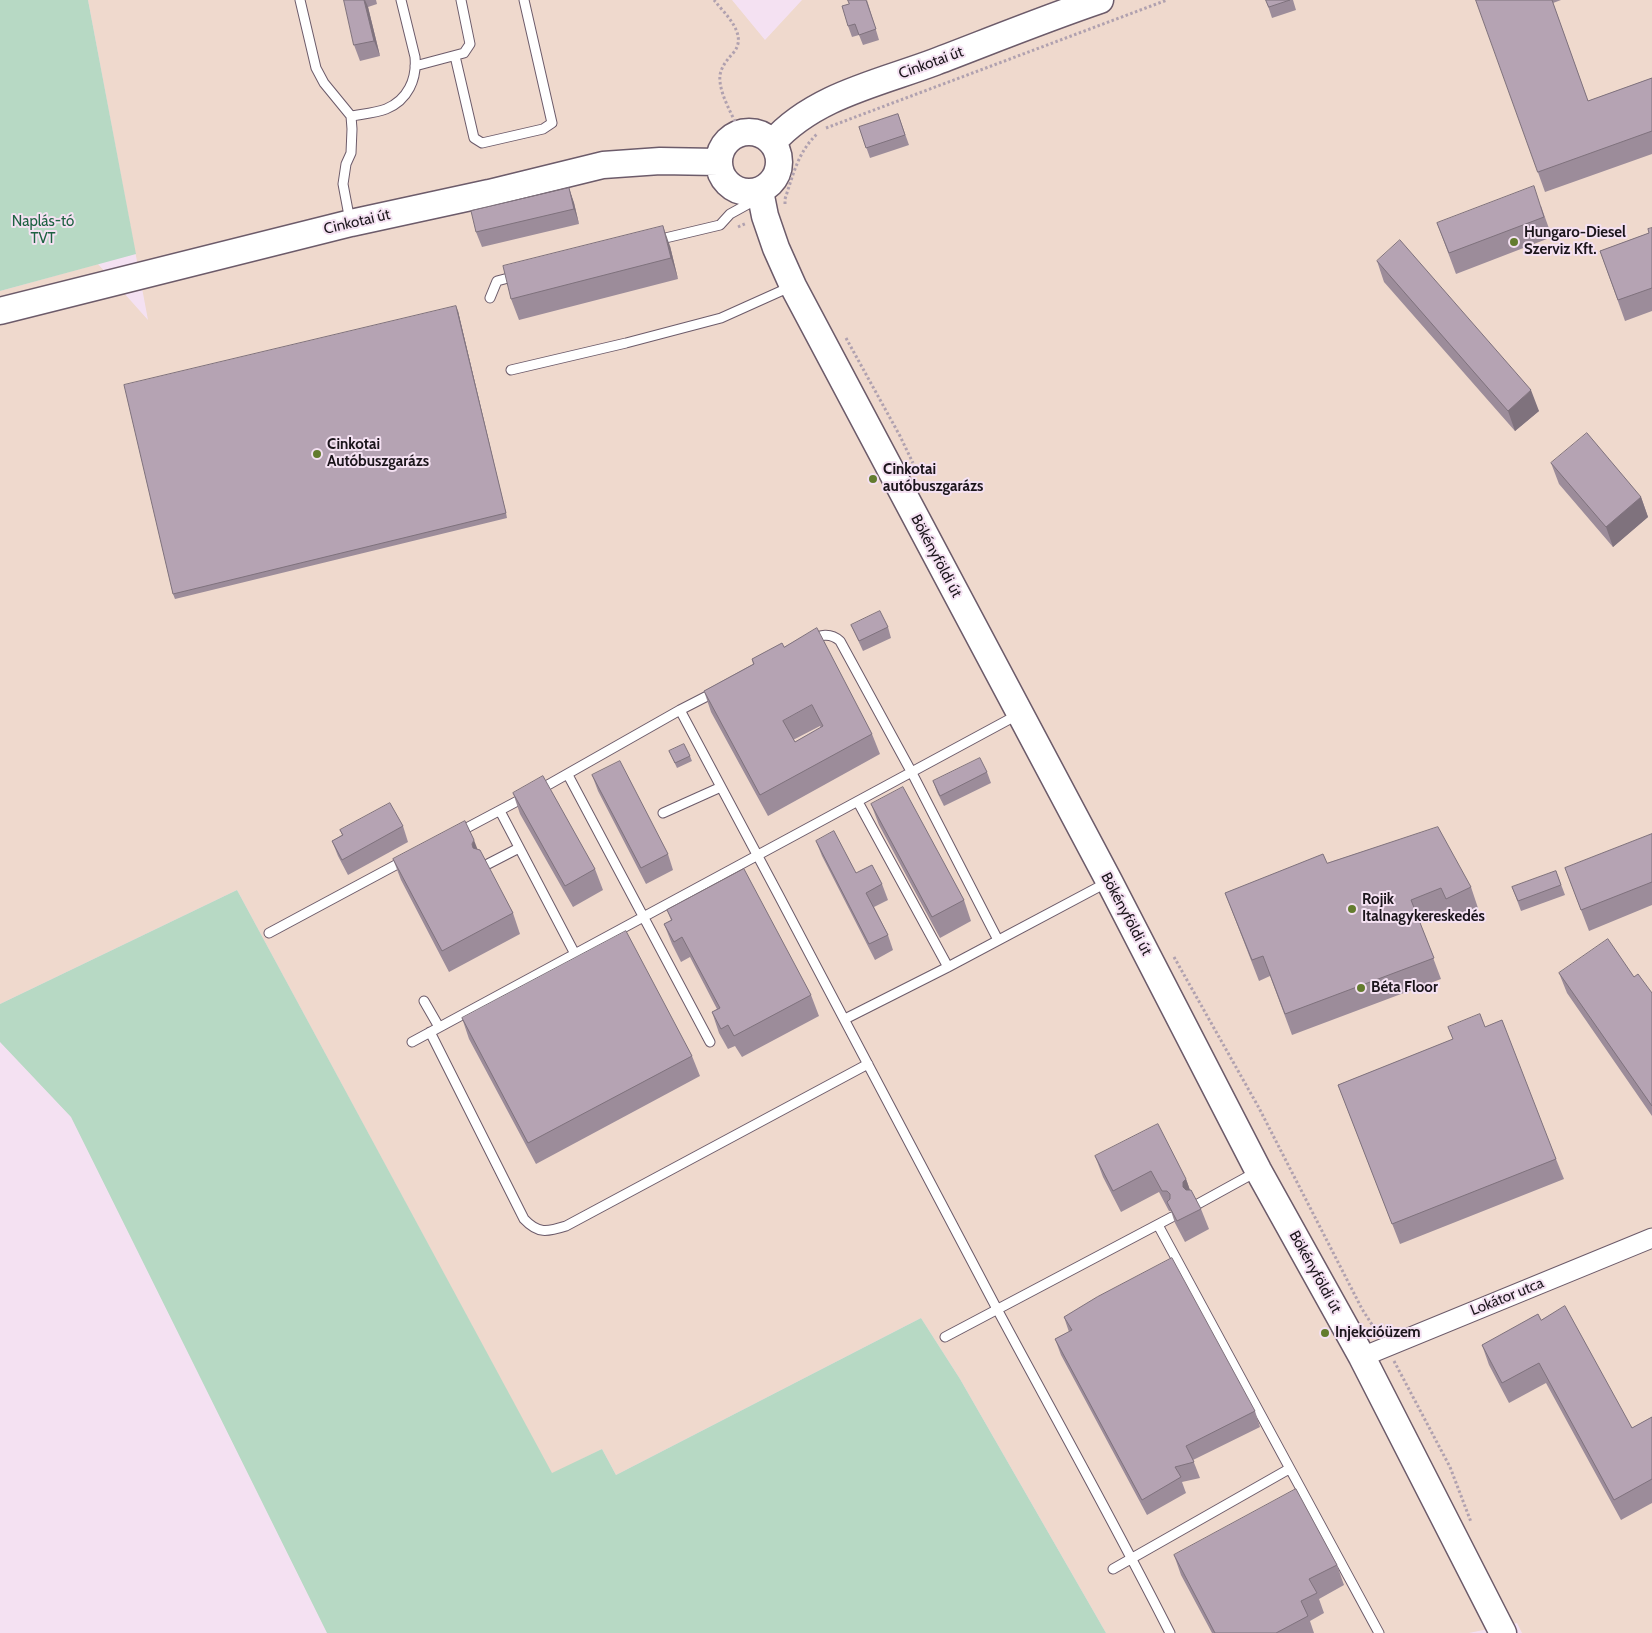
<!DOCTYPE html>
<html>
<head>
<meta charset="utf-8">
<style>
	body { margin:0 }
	canvas { display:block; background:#f4e1f2 }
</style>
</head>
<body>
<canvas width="1652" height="1633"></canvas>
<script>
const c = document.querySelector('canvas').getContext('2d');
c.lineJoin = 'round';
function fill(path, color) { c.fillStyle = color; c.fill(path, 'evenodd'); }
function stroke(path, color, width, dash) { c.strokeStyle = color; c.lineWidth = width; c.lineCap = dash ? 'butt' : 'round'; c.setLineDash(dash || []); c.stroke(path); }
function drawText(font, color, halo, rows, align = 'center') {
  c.font = font + ' Cabin,sans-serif'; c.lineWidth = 4; c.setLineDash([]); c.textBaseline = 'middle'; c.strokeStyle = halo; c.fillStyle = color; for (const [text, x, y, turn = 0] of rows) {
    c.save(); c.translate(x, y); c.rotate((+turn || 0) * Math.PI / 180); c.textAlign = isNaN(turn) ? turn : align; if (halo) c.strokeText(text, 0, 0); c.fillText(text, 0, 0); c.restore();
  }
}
fill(new Path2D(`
	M 88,0 L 732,0 L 765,40 L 802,0 L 1652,0 L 1652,1633 L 1522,1633 L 1517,1623 L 1469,1633 L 1106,1633 L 960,1379 L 921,1318 L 616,1475 L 602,1449 L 552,1474 L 237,890 L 0,1004 L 0,291 L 98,264 L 148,320 Z`), '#efd9cd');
fill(new Path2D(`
	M 0,0 L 88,0 L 136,254 L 0,291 Z
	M 237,890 L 552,1473 L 602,1449 L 616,1475 L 921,1318 L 960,1379 L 1106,1633 L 327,1633 L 71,1117 L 0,1042 L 0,1004 Z`), '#b7d9c4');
const lane = new Path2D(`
	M 300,0 L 316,68 L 324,83 L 351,116 L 352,129 L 351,153 L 346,164 L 343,184 L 350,221
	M 455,56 L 474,138 L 482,143 L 543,129 L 552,123 L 524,0
	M 415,66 L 464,53 L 470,44 L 461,0
	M 351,116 C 362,114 376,113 386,109 C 408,100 417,79 415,57 L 401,0
	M 657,240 L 720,225 L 730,214 L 759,198
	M 490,298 L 497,281 L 516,276
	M 511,370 L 626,343 L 721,318 L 790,287
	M 810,640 C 820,635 830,632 840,641 L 912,773 L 998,940
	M 680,710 L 715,692
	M 568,775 L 710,1042
	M 539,790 L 680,710 C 787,909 891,1110 997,1309 C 1055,1417 1115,1524 1170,1633
	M 858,802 L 948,967
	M 500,811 L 575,954
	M 663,813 L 721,787
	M 459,832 L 525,797
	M 486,865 L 519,848
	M 269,933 L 405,860
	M 424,1001 L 439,1027
	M 845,1019 L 948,967 L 1106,883
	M 430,1032 L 524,1219 C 538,1234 547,1232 566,1226 L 868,1064
	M 412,1042 L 1019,714
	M 1196,1205 L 1256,1172
	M 1158,1225 L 1379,1633
	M 945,1337 L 1172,1217
	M 1113,1569 L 1289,1469`);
const street = new Path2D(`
	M 1362,1357 L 1652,1238`);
const secondary = new Path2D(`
	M719 162a30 30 0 1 1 60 0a30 30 0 1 1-60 0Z
	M 773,142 C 814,96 879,83 935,62 C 990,41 1044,19 1100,0
	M 760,191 L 765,216 L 776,248 L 793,286 L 1109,881 L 1258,1170 L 1362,1357 L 1503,1633
	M 0,311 L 351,223 L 489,193 L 603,165 L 660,161 L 718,162`);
stroke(lane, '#6c5b6a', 11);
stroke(street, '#6c5b6a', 21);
stroke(secondary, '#6c5b6a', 29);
stroke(new Path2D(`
	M 714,0 C 725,14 748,34 734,52 C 728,59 722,65 720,75 C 718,92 733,116 740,132
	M 826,128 L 1167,0
	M 785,204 L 785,199 C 793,175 798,152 817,134
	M 738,227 L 747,223
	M 846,338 L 900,436 L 913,463
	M 1174,957 L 1259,1108 L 1362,1309 L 1378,1334
	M 1394,1361 L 1450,1467 L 1471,1522`), '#b0a1af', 3, [2.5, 2.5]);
stroke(lane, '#fff', 9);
stroke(street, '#fff', 19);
stroke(secondary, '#fff', 26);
fill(new Path2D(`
	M 344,0 L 376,0 L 377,4 L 368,7 L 380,56 L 360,61 L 354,45 Z
	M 867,0 L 879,40 L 863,45 L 859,35 L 852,37 L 848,26 Z
	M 1266,0 L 1293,0 L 1296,10 L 1272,18 Z
	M 1476,0 L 1561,0 L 1553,3 L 1588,101 L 1652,78 L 1652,154 L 1545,192 Z
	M 898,114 L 909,145 L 870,158 L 859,127 Z
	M 569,188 L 574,203 L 579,224 L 482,247 L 476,232 Z
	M 1541,206 L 1552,237 L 1456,274 L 1437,223 Z
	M 1652,228 L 1652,311 L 1625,321 L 1600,251 L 1649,233 Z
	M 670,246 L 678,279 L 519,320 L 511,299 Z
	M 1377,261 L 1539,411 L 1515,431 L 1384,282 Z
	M 458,311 L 507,518 L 175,599 L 173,594 Z
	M 1551,463 L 1641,497 L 1648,517 L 1613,547 L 1559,484 Z
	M 851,625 L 888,627 L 891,638 L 863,651 Z
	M 784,647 L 872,734 L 880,754 L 768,816 L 711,712 L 704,691 L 753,664 L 752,659 ZM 820,726 L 821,728 L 795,742 L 793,740 Z
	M 669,751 L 690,756 L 692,761 L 677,768 Z
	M 987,772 L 991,783 L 944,806 L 937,792 L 933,781 Z
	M 592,775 L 668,854 L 673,870 L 646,884 L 598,791 Z
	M 513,793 L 595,869 L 603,890 L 573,907 L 520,814 Z
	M 871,804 L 964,900 L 971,921 L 940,938 L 879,825 Z
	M 403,826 L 408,842 L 348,875 L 338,856 L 332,841 L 342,835 L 340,830 Z
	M 1652,834 L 1652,905 L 1589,931 L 1565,868 Z
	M 816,841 L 856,873 L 882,884 L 888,900 L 874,907 L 888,935 L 893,950 L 875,960 L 822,856 Z
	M 478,850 L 513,913 L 520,934 L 449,972 L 401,880 L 393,859 Z
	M 1327,863 L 1471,887 L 1478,908 L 1453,919 L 1448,909 L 1419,920 L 1441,979 L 1292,1035 L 1270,976 L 1259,981 L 1225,893 Z
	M 1556,871 L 1565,895 L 1521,911 L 1512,887 Z
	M 667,910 L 811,995 L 819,1016 L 742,1057 L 735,1046 L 728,1049 L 719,1033 L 712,1012 L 717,1009 L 690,957 L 681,962 L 672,944 L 664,924 L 671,920 Z
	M 1559,973 L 1634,977 L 1652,993 L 1652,1116 L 1567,993 Z
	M 462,1018 L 692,1056 L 700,1076 L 536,1164 L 469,1039 Z
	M 1485,1027 L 1556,1159 L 1564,1179 L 1400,1244 L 1338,1085 Z
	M 1095,1156 L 1186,1179 L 1190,1190 L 1201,1209 L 1209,1229 L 1185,1242 L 1175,1223 L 1171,1211 L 1169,1211 L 1159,1192 L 1121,1212 L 1103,1177 Z
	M 1064,1317 L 1255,1411 L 1260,1427 L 1193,1460 L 1200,1478 L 1182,1482 L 1186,1493 L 1147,1515 L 1061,1355 L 1055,1339 L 1069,1332 Z
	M 1541,1320 L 1632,1428 L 1652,1417 L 1652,1503 L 1621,1520 L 1546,1383 L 1509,1403 L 1489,1365 L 1482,1345 Z
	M 1174,1555 L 1337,1565 L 1344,1585 L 1319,1599 L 1324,1613 L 1310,1621 L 1314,1633 L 1212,1633 L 1181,1575 Z`), '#9c8c9a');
fill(new Path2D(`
	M 364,0 L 365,0 L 368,7 L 380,56 L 374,41 Z
	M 569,188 L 574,203 L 579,224 L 574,209 Z
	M 663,226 L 670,246 L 678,279 L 671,258 Z
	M 456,306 L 458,311 L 507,518 L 506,513 Z
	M 1531,390 L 1539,411 L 1515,431 L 1508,411 Z
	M 1641,497 L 1648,517 L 1613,547 L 1606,527 Z
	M 474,840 L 482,861 L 473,848 L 472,844 Z
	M 1186,1179 L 1193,1199 L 1183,1187 L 1183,1182 Z`), '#7f727d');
const building = new Path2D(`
	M 344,0 L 364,0 L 374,41 L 354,45 Z
	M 848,0 L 866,0 L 876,29 L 859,35 L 855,24 L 848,26 L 842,6 L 849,4 Z
	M 1266,0 L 1290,0 L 1269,7 Z
	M 1476,0 L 1552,0 L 1588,101 L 1652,78 L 1652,131 L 1538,172 Z
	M 898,114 L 905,135 L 866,148 L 859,127 Z
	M 1534,186 L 1544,217 L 1449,253 L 1437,223 Z
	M 569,188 L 574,209 L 476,232 L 471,211 Z
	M 663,226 L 671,258 L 511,299 L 503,266 Z
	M 1652,228 L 1652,288 L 1618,300 L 1600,251 L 1649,233 L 1648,229 Z
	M 1400,240 L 1531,390 L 1508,411 L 1377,261 Z
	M 456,306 L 506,513 L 173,594 L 124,385 Z
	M 1587,433 L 1641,497 L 1606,527 L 1551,463 Z
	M 880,611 L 888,627 L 859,641 L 851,625 Z
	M 817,628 L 872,734 L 760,795 L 704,691 L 754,664 L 752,659 L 782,643 L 784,647 ZM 812,705 L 823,726 L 795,742 L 783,721 Z
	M 684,744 L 690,756 L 675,763 L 669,751 Z
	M 980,758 L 987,772 L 940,796 L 933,781 Z
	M 620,761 L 668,854 L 641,868 L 592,775 Z
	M 543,776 L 595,869 L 565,886 L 513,793 Z
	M 903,787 L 964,900 L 932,917 L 871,804 Z
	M 390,803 L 403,826 L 342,860 L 332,841 L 343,835 L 340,830 Z
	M 465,821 L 474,840 L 472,844 L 473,848 L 480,850 L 513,913 L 442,951 L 393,859 Z
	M 1438,827 L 1471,887 L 1446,899 L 1441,888 L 1411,900 L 1434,958 L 1285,1014 L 1263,956 L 1252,960 L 1225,893 L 1323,854 L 1327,863 Z
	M 834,831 L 856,873 L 872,865 L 882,884 L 866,893 L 888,935 L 869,944 L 816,841 Z
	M 1652,834 L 1652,882 L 1581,910 L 1565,868 Z
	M 744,869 L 811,995 L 734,1036 L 728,1025 L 721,1029 L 712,1012 L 720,1008 L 682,937 L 674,942 L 664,924 L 672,920 L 667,910 Z
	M 1556,871 L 1561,885 L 1518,901 L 1512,887 Z
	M 626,931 L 692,1056 L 528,1143 L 462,1018 Z
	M 1608,939 L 1634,977 L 1638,974 L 1652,993 L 1652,1106 L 1559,973 Z
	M 1480,1014 L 1485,1027 L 1502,1020 L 1556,1159 L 1392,1224 L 1338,1085 L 1453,1039 L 1448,1027 Z
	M 1158,1124 L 1186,1179 L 1183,1182 L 1183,1187 L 1186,1190 L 1191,1190 L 1201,1209 L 1177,1221 L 1167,1202 L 1170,1199 L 1170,1194 L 1167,1191 L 1162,1191 L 1151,1171 L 1113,1191 L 1095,1156 Z
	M 1172,1258 L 1255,1411 L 1186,1446 L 1194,1462 L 1175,1467 L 1181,1477 L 1142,1500 L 1055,1339 L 1072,1330 L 1064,1317 L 1097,1297 Z
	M 1565,1306 L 1632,1428 L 1652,1417 L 1652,1479 L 1614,1500 L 1539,1363 L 1502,1383 L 1482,1345 L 1538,1314 L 1541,1320 Z
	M 1296,1489 L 1337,1565 L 1309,1579 L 1317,1593 L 1301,1601 L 1308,1616 L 1276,1633 L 1215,1633 L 1174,1555 Z`);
fill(building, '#b5a3b3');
stroke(building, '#7f727d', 1);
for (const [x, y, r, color] of [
	[1514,242,5,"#637c2e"],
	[317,454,5,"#637c2e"],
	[873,479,5,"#637c2e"],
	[1352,909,5,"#637c2e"],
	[1361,988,5,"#637c2e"],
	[1325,1333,5,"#637c2e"]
]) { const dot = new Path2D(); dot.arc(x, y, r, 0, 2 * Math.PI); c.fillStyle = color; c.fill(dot); stroke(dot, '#f4e1f2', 2); }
drawText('15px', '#1b151b', '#f4e1f2', [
	["Cinkotai út",931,63,-20],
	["Cinkotai út",357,222,-13],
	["Bökényföldi út",936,556,62],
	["Bökényföldi út",1126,914,62],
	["Bökényföldi út",1315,1272,61],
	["Lokátor utca",1507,1297,-22]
]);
drawText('15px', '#1e6242', '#f4e1f2', [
	["Naplás-tó",43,222],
	["TVT",43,239]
]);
drawText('bold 15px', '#1b151b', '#f4e1f2', [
	["Hungaro-Diesel",1524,233],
	["Szerviz Kft.",1524,250],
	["Cinkotai",327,445],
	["Autóbuszgarázs",327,462],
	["Cinkotai",883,470],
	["autóbuszgarázs",883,487],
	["Rojik",1362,900],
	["Italnagykereskedés",1362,917],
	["Béta Floor",1371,988],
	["Injekcióüzem",1335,1333]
], 'left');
</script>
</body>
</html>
